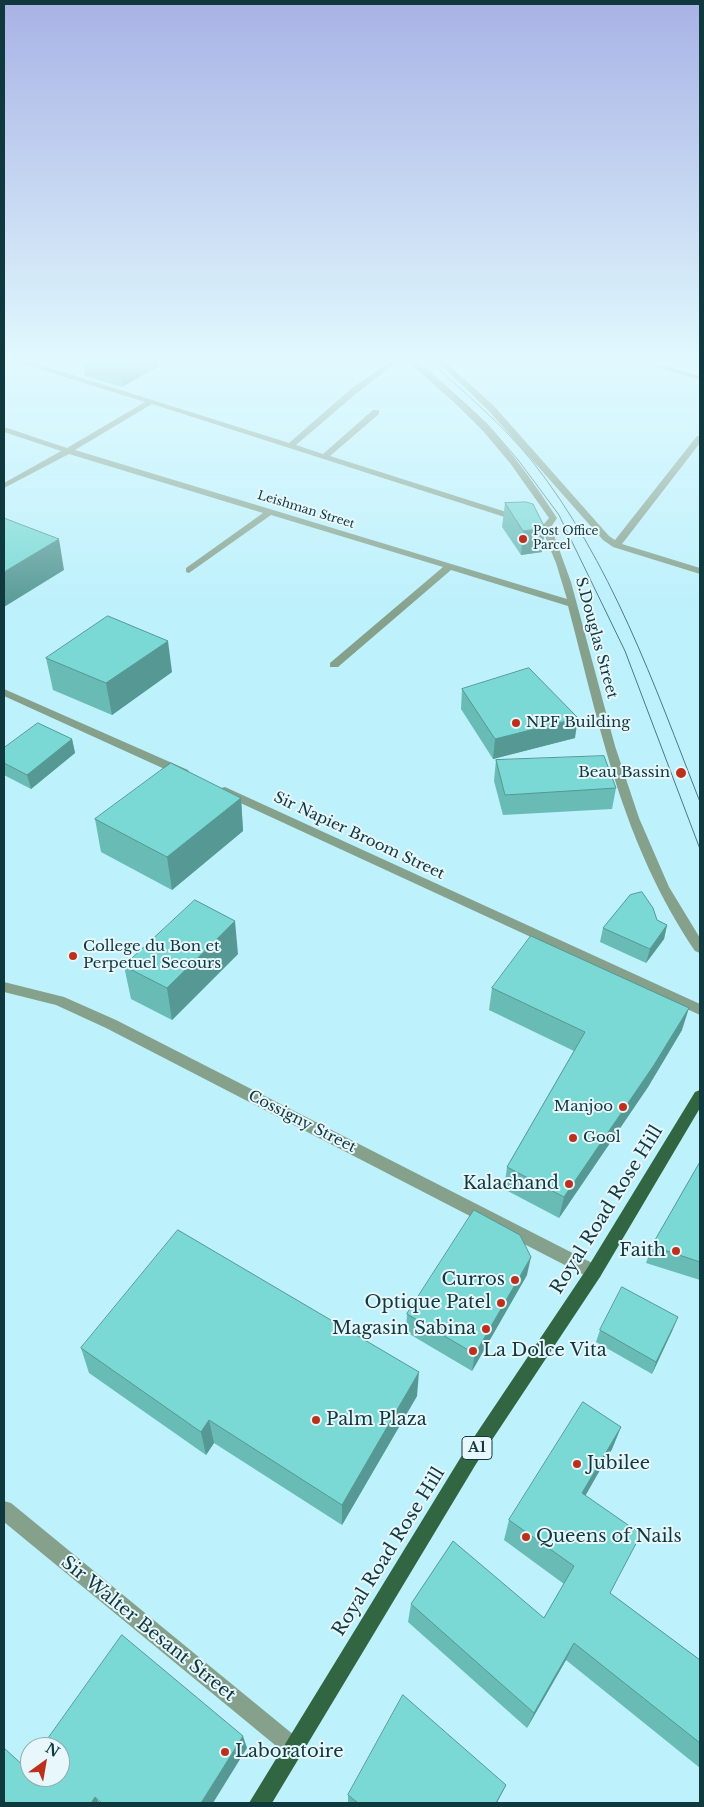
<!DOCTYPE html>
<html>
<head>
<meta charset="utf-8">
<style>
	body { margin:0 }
	#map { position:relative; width:704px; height:1807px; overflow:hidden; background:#bdf1fc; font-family:"Libre Baskerville",serif }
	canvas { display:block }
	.frame { position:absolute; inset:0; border:5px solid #10383f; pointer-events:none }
	.north { position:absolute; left:20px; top:1737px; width:50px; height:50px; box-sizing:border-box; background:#e7f7fb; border:1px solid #91abb0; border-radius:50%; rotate:32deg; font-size:14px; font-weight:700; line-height:20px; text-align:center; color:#10383f }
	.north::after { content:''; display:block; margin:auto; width:18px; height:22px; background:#bd311c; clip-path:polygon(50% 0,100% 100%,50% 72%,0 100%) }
</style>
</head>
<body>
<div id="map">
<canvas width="704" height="1807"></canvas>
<div class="frame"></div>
<div class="north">N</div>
</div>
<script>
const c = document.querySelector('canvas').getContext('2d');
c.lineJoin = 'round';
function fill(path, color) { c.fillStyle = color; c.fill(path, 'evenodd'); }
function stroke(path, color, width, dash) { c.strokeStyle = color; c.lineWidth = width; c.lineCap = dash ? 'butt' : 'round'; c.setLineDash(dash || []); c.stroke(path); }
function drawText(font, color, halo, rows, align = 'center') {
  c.font = font + ' "Libre Baskerville",serif'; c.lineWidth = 4; c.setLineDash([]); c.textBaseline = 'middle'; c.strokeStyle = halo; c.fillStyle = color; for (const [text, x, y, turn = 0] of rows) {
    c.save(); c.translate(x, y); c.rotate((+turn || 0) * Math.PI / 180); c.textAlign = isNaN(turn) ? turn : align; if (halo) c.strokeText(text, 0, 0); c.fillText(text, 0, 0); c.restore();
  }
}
fill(new Path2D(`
	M 16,360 L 25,360 L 289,443 L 352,388 L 393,360 L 400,360 L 358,392 L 296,445 L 323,454 L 373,410 L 379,410 L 379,414 L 330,456 L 544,524 L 549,518 L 510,463 L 483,431 L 456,404 L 406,360 L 414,360 C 439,381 465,402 488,426 C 514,454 536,486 557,518 L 551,527 L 571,582 L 615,746 L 639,818 L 669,887 L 700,938 L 700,953 L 695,951 C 622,842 601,731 568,606 L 451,570 L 338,667 L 330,667 L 330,663 L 443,567 L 271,515 L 189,573 L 186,572 L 186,568 L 263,513 L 69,454 L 4,488 L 4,483 L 61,451 L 4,432 L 4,427 L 67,448 L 145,402 L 16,362 ZM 152,404 L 542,529 L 556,563 L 567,599 L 75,450 Z
	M 436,360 L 443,360 L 494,406 L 609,536 L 615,540 L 697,436 L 700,436 L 700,443 L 622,544 L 700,568 L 700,574 L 613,547 L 603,540 L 488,410 Z
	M 633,360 L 643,360 L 700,376 L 700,380 Z
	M 4,689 L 188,770 L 190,773 L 188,776 L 180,776 L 4,696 Z
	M 225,787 L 700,1004 L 700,1015 L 221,794 L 219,791 L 221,788 Z
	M 4,982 L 64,997 L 116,1020 L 600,1267 L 602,1272 L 600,1277 L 594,1279 L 588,1277 L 106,1028 L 56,1005 L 4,992 Z
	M 4,1501 L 11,1503 L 300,1740 L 303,1747 L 300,1754 L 293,1757 L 286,1754 L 4,1522 Z`), '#85a08b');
fill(new Path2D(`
	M 700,1090 L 700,1108 L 600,1277 L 476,1464 L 272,1803 L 249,1803 L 464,1452 L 588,1267 L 695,1092 Z`), '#326541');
stroke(new Path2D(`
	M 417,360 L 487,424 L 519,461 L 559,515 L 625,651 L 700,849
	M 432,363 C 466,394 503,425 532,461 C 611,561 654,684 700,802`), '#4c7880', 1);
fill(new Path2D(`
	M 82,360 L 158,360 L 159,366 L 122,387 L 85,376 Z
	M 505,503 L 542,552 L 521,555 L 502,527 Z
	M 46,658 L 172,672 L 112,715 L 53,690 Z
	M 462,689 L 575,738 L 493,759 L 461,709 Z
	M 72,739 L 75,753 L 31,789 L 4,775 L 4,748 Z
	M 496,760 L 616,788 L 612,809 L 503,815 L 494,781 Z
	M 241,798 L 243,831 L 172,890 L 101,852 L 95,819 Z
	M 657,920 L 667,925 L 664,939 L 646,963 L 600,942 L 603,928 Z
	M 238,954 L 172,1020 L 131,999 L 124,966 Z
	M 492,988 L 682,1030 L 648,1087 L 559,1218 L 504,1189 L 507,1167 L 574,1051 L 489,1010 Z
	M 700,1162 L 700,1280 L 646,1263 L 652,1246 Z
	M 527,1275 L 472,1371 L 406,1332 L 407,1314 Z
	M 673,1329 L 652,1374 L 596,1342 L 600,1330 Z
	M 81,1348 L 417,1396 L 342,1525 L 214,1443 L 206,1455 L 89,1373 Z
	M 621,1427 L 612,1449 L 585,1495 L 610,1593 L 700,1660 L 700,1768 L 566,1660 L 527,1728 L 408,1622 L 411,1604 L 544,1618 L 564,1584 L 504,1540 L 509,1520 Z
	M 506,1785 L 497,1803 L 348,1803 L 348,1795 Z`), '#69bbb6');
fill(new Path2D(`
	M 129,360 L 158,360 L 159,366 L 122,387 L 119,365 Z
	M 545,528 L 542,552 L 521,555 L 523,531 Z
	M 59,539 L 64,570 L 4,607 L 4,572 Z
	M 168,641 L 172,672 L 112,715 L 106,683 Z
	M 578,718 L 575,738 L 493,759 L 495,739 Z
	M 72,739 L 75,753 L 31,789 L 27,775 Z
	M 241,798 L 243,831 L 172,890 L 167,857 Z
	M 235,921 L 238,954 L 172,1020 L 167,988 Z
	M 667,925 L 664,939 L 646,963 L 650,949 Z
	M 689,1008 L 682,1030 L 648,1087 L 559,1218 L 564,1197 Z
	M 531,1257 L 527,1275 L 472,1371 L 475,1354 Z
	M 678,1317 L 673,1329 L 652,1374 L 656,1362 Z
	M 419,1372 L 417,1396 L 342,1525 L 342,1505 Z
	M 209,1420 L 214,1443 L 206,1455 L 201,1432 Z
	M 621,1427 L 612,1449 L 575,1514 L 582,1493 Z
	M 574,1643 L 566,1660 L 527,1728 L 534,1713 Z
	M 243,1736 L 247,1748 L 213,1803 L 201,1803 Z
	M 95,1797 L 100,1803 L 91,1803 Z`), '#559894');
const building = new Path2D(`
	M 100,360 L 129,360 L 119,365 Z
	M 526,502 L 533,504 L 545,528 L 523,531 L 505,503 Z
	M 4,518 L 59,539 L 4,572 Z
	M 108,616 L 168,641 L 106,683 L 46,658 Z
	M 529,668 L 578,718 L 495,739 L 462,689 Z
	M 38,723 L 72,739 L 27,775 L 4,763 L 4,748 Z
	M 604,756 L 616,788 L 505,795 L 496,760 Z
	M 171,763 L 241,798 L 167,857 L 95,819 Z
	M 642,892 L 653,908 L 657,920 L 667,925 L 650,949 L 603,928 L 630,895 Z
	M 195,900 L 235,921 L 167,988 L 124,966 Z
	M 531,936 L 689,1008 L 654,1065 L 564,1197 L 507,1167 L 585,1032 L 492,988 Z
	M 700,1162 L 700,1262 L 652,1246 Z
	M 474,1210 L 520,1235 L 531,1257 L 475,1354 L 407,1314 Z
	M 178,1230 L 419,1372 L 342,1505 L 209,1420 L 201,1432 L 81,1348 Z
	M 622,1287 L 678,1317 L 656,1362 L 600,1330 Z
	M 583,1402 L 621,1427 L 582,1493 L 641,1534 L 610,1593 L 700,1660 L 700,1743 L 574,1643 L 534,1713 L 411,1604 L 453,1541 L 544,1618 L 574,1566 L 509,1520 Z
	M 122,1635 L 243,1736 L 201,1803 L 102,1803 L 95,1797 L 91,1803 L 4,1803 L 4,1748 L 26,1768 L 30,1763 L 30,1777 L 60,1777 L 60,1747 L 42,1747 Z
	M 403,1695 L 506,1785 L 496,1803 L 358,1803 L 348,1795 Z`);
fill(building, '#7ad9d4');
stroke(building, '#559894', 1);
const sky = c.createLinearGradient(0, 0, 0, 613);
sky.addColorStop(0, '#a8b2e5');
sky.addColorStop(0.59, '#e1f9fe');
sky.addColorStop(1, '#e1f9fe00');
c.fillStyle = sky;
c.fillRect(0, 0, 704, 613);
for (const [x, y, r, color] of [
	[523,539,5,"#bd311c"],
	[516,723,5,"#bd311c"],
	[681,773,6,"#bd311c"],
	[73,956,5,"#bd311c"],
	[623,1107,5,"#bd311c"],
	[573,1138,5,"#bd311c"],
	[569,1184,5,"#bd311c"],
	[676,1251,5,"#bd311c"],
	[515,1280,5,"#bd311c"],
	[501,1303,5,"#bd311c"],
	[486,1329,5,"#bd311c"],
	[473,1351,5,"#bd311c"],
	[316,1420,5,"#bd311c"],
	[577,1464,5,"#bd311c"],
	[526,1537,5,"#bd311c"],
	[225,1752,5,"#bd311c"]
]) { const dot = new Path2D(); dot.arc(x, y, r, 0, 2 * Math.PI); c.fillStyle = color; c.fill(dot); stroke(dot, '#e7f7fb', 2); }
drawText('12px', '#10383f', '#e7f7fb', [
	["Leishman Street",306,510,17]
]);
drawText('12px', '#10383f', '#e7f7fb', [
	["Post Office",533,532],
	["Parcel",533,546]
], 'left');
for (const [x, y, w] of [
	[477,1448,30]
]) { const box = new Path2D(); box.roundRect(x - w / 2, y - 11.5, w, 23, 4); c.fillStyle = '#e7f7fb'; c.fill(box); stroke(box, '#10383f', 1); }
drawText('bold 14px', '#10383f', null, [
	["A1",477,1448]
]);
drawText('15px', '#10383f', '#e7f7fb', [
	["S.Douglas Street",596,638,75],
	["Sir Napier Broom Street",359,836,25],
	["Cossigny Street",302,1122,27]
]);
drawText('15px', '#10383f', '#e7f7fb', [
	["NPF Building",526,723],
	["Beau Bassin",670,773,"right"],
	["College du Bon et",83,947],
	["Perpetuel Secours",83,964],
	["Manjoo",613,1107,"right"],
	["Gool",583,1138]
], 'left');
drawText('18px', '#10383f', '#e7f7fb', [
	["Kalachand",559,1184],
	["Faith",666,1251],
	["Curros",505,1280],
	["Optique Patel",491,1303],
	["Magasin Sabina",476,1329],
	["La Dolce Vita",483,1351,"left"],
	["Palm Plaza",326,1420,"left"],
	["Jubilee",587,1464,"left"],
	["Queens of Nails",536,1537,"left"],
	["Laboratoire",235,1752,"left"]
], 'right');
drawText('18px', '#10383f', '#e7f7fb', [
	["Royal Road Rose Hill",607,1210,-58],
	["Royal Road Rose Hill",389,1552,-58],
	["Sir Walter Besant Street",148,1629,39]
]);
</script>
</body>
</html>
